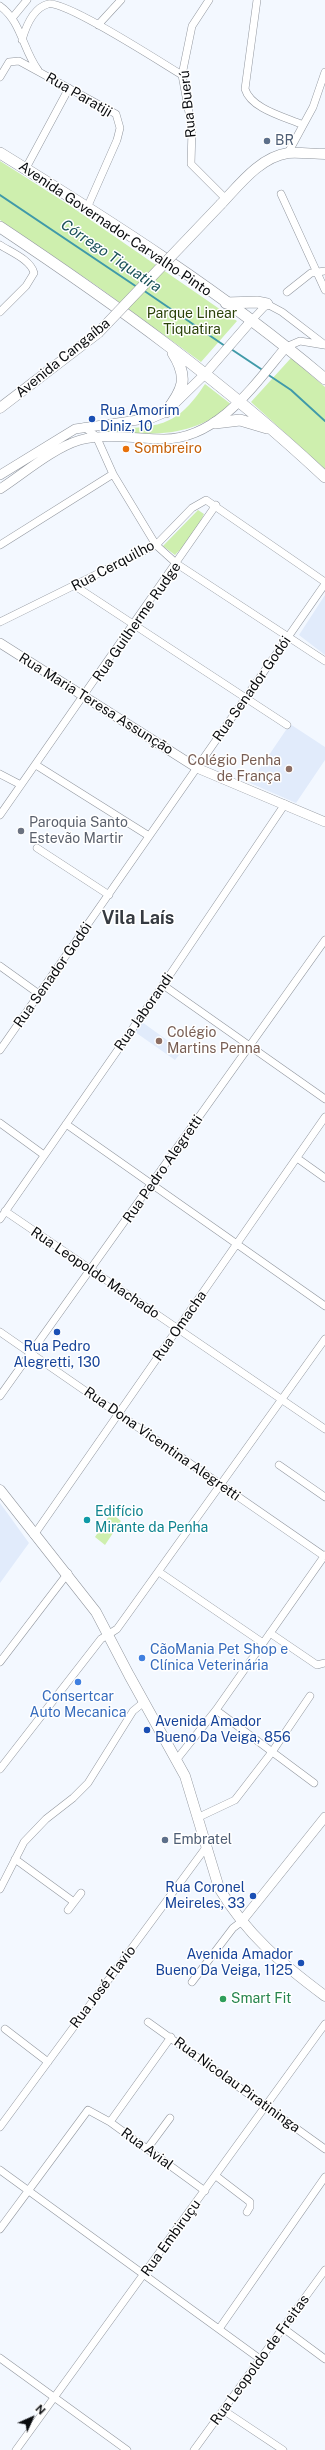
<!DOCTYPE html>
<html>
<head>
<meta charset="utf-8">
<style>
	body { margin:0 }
	#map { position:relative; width:325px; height:2450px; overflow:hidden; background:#f3f8ff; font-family:"Public Sans",sans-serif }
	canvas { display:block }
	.north { position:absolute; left:12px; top:2398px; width:40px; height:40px; -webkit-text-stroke:3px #fff; paint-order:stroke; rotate:45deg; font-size:11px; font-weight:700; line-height:16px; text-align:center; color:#0a0c0f }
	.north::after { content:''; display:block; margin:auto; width:14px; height:18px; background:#0a0c0f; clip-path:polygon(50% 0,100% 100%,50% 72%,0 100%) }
</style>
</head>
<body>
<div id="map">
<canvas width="325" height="2450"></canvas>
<div class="north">N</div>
</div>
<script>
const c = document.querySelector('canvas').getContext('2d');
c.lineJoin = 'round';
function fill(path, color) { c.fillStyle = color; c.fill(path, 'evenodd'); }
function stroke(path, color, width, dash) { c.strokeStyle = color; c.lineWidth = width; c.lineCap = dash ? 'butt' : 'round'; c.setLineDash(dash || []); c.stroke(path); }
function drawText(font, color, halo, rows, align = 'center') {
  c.font = font + ' "Public Sans",sans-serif'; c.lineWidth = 3; c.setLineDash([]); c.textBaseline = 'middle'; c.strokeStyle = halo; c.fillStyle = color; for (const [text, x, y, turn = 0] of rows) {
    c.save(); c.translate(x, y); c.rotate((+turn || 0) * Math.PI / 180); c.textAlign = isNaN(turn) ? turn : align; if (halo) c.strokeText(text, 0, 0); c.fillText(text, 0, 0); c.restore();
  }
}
fill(new Path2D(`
	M 325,595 L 325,655 L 299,635 Z
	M 290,724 L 325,747 L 325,760 L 296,803 L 250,783 Z
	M 142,1022 L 182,1051 L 175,1060 L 135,1032 Z
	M 0,1503 L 29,1543 L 0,1583 Z`), '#e1ebfb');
fill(new Path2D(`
	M 0,161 L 66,203 L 237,321 L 201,362 L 97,286 L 0,220 Z
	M 291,358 L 325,387 L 325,469 L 251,402 Z
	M 205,384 L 232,405 C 188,439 156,434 103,433 L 106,429 C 156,427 176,429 205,384 Z
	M 198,510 L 204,514 L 194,535 L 175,555 L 163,546 Z
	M 111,1513 L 121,1521 L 105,1545 L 95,1537 Z`), '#ceefae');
stroke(new Path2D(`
	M 0,195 L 137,287
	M 143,290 L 225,346
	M 231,349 L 264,371
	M 267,374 L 291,390 L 325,421`), '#409aa9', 2);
const minor = new Path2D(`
	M 209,0 L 192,26 L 182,75 L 192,129 L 191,164 L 226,199
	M 257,0 L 245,89 C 251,109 285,117 303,125
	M 0,6 C 21,21 23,50 38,70
	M 13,17 L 27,0
	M 98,25 L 121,0
	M 22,40 C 26,26 33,8 48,4 C 65,0 162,63 182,75
	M 0,77 L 9,62 L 19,61 L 116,114 L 120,128 L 117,140 L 87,208
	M 288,153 L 313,107 L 325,72
	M 26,168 L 69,88
	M 281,194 L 325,290
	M 0,245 C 11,252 31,260 34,273 L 26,286 L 0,312
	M 287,292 L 311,273 L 325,271
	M 251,321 L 267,304 L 282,312 L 325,345
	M 286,347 L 300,341 L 324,345
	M 84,427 L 96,436 L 113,474 L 156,545 L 177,564 L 325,661
	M 0,545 L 113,474
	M 75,586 L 287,725
	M 0,622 L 156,545 L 192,508 L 206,500 L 325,582
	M 36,765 L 149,836
	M 0,774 L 21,785
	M 0,815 L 216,505
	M 37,848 L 109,895
	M 0,966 L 39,994
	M 163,985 L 325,1099
	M 0,1050 L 325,584
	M 0,1123 L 44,1155
	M 66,1124 L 325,1306
	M 297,1158 L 325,1178
	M 5,1211 L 325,1429
	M 0,1219 L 163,985 L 285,804
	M 0,1332 L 324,1556
	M 0,1396 L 325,940
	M 279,1465 L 325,1497
	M 34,1535 L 325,1117
	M 159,1572 L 263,1643
	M 270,1633 L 317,1665 L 325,1663
	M 0,1662 L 68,1573
	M 216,1710 L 314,1783
	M 177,1759 L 216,1710 L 325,1555
	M 0,1769 L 101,1639 L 117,1629 L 325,1339
	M 199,1817 L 235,1800 L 272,1752 L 310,1696
	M 15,1859 L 74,1902
	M 0,1889 L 24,1842 L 46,1819 L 73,1798 L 88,1783 L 133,1711 L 144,1702
	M 68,1910 L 81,1893
	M 192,1982 L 233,1928 L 241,1922
	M 148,2022 L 325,2149
	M 5,2029 L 48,2062
	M 110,2122 L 171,2037
	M 0,2127 L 207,1846
	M 147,2149 L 170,2118
	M 0,2170 L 260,2359
	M 216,2176 L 250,2202 L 250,2207 L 247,2212
	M 0,2229 L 88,2110 L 110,2122 L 205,2191
	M 283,2328 L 325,2359
	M 219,2329 L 325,2177
	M 0,2358 L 127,2450
	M 223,2410 L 283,2450
	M 16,2450 L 325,2024
	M 194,2450 L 325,2270`);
const tertiary = new Path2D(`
	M 0,475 L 75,429 L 152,418 L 166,412 L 205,374 L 251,321
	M 0,489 C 23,474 53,448 80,440 C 107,433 136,439 164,439 C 218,439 255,384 286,347
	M 0,643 L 197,768 L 325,822
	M 241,1922 L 325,1817`);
const secondary = new Path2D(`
	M 221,204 C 239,185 260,157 288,153 C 300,152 313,154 325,154
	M 0,408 L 98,333
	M 0,1490 L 96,1612 L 129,1675 L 185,1776 L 219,1888 C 247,1935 282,1964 325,1996`);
const primary = new Path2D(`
	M 0,153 C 112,222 225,294 325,379
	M 0,227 C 114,303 225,383 325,477
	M 226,303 L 257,302 L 267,304
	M 166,412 C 183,390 189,378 173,353
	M 215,423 L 240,420 L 267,428`);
stroke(minor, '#91969e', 8);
stroke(tertiary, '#91969e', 10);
stroke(secondary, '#91969e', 11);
stroke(primary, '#91969e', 12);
stroke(minor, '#fff', 7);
stroke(tertiary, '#fff', 9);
stroke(secondary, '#fff', 10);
stroke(primary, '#fff', 11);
const secondaryBridge = new Path2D(`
	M 98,333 L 221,204`);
stroke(secondaryBridge, '#91969e', 11, []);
stroke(secondaryBridge, '#fff', 10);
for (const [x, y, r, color] of [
	[267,141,4,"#5c6f8a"],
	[92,419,4,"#1a4fb4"],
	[126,449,4,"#e8710a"],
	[289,769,4,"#8d6e63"],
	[21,831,4,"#6b7280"],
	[159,1041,4,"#8d6e63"],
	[57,1332,4,"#1a4fb4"],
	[87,1520,4,"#0f9aa8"],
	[142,1658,4,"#3f7fe0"],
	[78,1682,4,"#3f7fe0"],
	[147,1730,4,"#1a4fb4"],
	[165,1840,4,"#5c6f8a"],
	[253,1896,4,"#1a4fb4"],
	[301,1963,4,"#1a4fb4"],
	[223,1999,4,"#2e9e5b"]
]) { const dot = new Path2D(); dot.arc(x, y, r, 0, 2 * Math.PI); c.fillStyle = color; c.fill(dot); stroke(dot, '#fff', 1.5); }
drawText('14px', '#0a0c0f', '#fff', [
	["Rua Paratiji",79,95,30],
	["Rua Buerú",188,104,-96],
	["Avenida Governador Carvalho Pinto",115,229,34],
	["Avenida Cangaíba",63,358,-39],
	["Rua Cerquilho",113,566,-28],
	["Rua Guilherme Rudge",137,622,-55],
	["Rua Senador Godói",252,689,-55],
	["Rua Maria Teresa Assunção",96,704,32],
	["Rua Senador Godói",53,975,-55],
	["Rua Jaborandi",144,1012,-55],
	["Rua Pedro Alegretti",163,1169,-55],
	["Rua Leopoldo Machado",95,1273,34],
	["Rua Omacha",180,1326,-55],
	["Rua Dona Vicentina Alegretti",162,1444,35],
	["Rua José Flavio",103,1987,-53],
	["Rua Nicolau Piratininga",237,2085,36],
	["Rua Avial",147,2149,36],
	["Rua Embiruçu",171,2238,-54],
	["Rua Leopoldo de Freitas",260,2360,-54]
]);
drawText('14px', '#4e5e75', '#fff', [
	["BR",275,141],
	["Embratel",173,1840]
], 'left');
drawText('14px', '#2b4309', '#fff', [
	["Parque Linear",192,314],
	["Tiquatira",192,330]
]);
drawText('14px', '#164399', '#fff', [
	["Rua Amorim",100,411],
	["Diniz, 10",100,427],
	["Rua Pedro",57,1347,"center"],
	["Alegretti, 130",57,1363,"center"],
	["Avenida Amador",155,1722],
	["Bueno Da Veiga, 856",155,1738],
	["Rua Coronel",245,1888,"right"],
	["Meireles, 33",245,1904,"right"],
	["Avenida Amador",293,1955,"right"],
	["Bueno Da Veiga, 1125",293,1971,"right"]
], 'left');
drawText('14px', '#c56008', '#fff', [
	["Sombreiro",134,449]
], 'left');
drawText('14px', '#785e54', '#fff', [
	["Colégio Penha",281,761],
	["de França",281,777],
	["Colégio",167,1033,"left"],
	["Martins Penna",167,1049,"left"]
], 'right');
drawText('14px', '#5b616d', '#fff', [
	["Paroquia Santo",29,823],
	["Estevão Martir",29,839]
], 'left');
drawText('14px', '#0d838f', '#fff', [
	["Edifício",95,1512],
	["Mirante da Penha",95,1528]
], 'left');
drawText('14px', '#366cbe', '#fff', [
	["CãoMania Pet Shop e",150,1650],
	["Clínica Veterinária",150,1666],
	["Consertcar",78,1697,"center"],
	["Auto Mecanica",78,1713,"center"]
], 'left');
drawText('14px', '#27864d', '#fff', [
	["Smart Fit",231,1999]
], 'left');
drawText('italic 15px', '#195058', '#fff', [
	["Córrego Tiquatira",111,256,34]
]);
drawText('bold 18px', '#353a41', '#fff', [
	["Vila Laís",138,918]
]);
</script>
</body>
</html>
